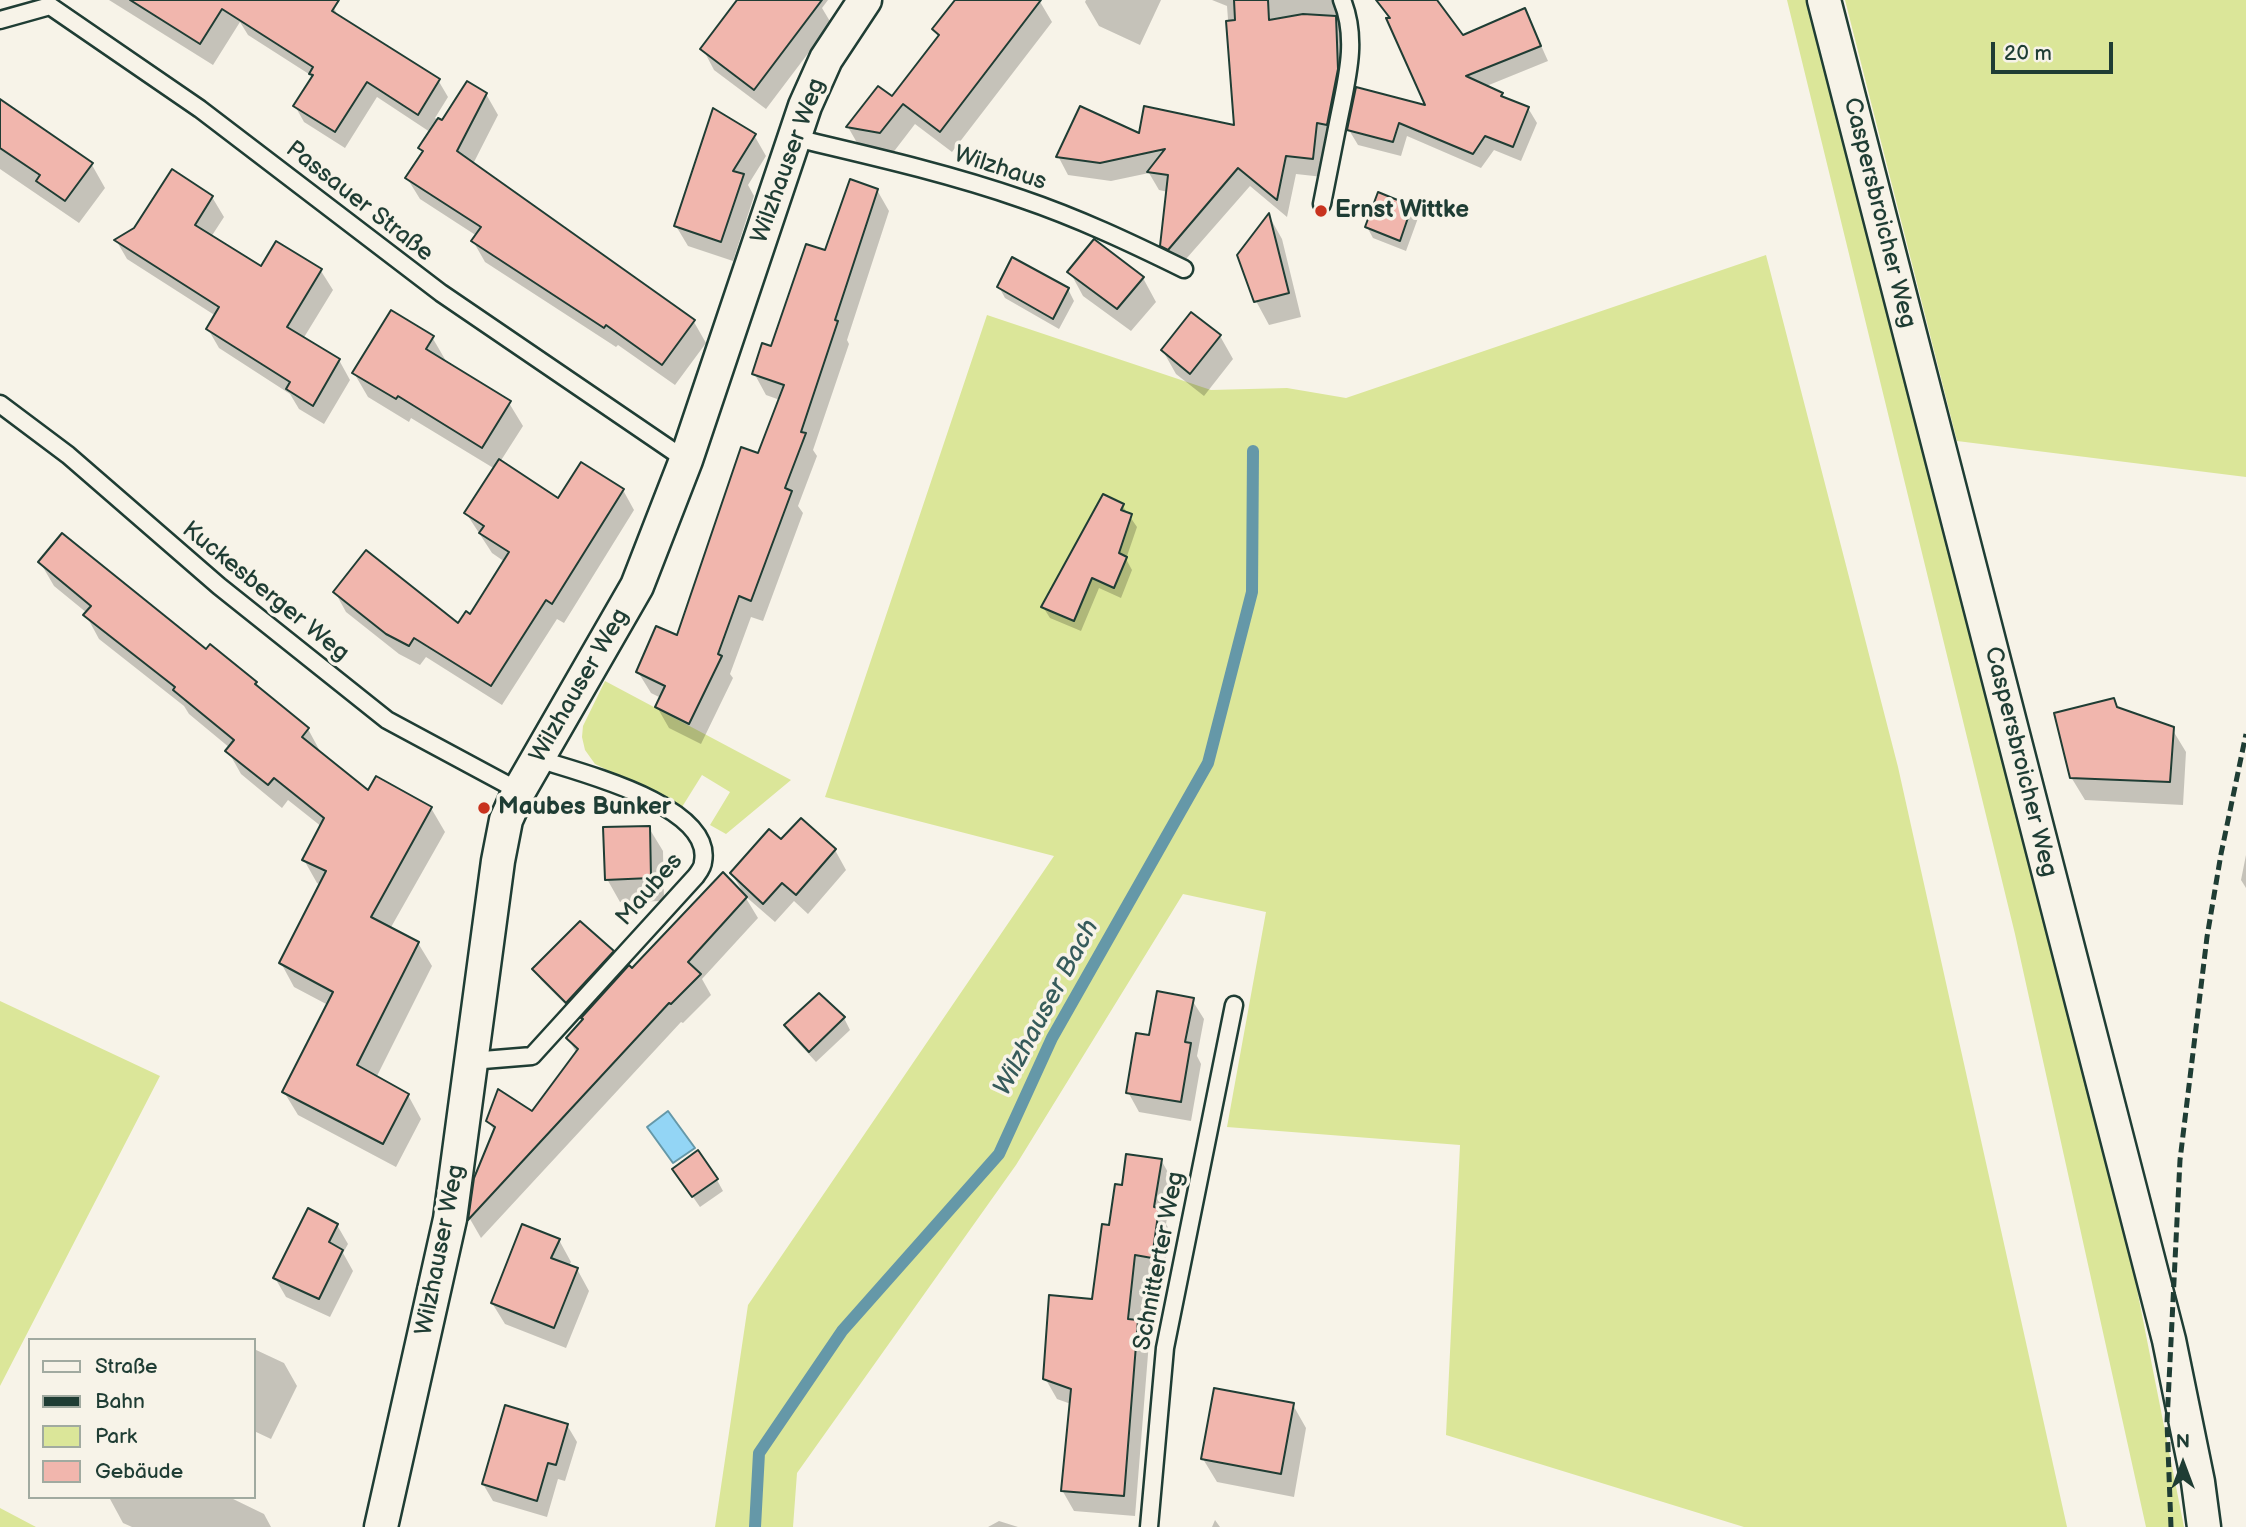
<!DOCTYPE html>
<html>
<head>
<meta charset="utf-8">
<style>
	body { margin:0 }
	#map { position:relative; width:2246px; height:1527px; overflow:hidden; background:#f7f3e8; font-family:"Balsamiq Sans",sans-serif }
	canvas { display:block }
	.legend { position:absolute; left:28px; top:1338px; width:228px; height:161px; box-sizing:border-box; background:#f7f3e8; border:2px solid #a1aaa0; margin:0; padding:9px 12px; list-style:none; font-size:21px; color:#1f3d34 }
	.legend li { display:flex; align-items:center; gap:14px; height:35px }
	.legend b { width:35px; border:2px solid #a1aaa0 }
	.north { position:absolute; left:2148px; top:1429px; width:70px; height:70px; -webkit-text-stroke:5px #f7f3e8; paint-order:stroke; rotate:0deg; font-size:19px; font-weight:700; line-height:28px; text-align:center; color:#1f3d34 }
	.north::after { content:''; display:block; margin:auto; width:24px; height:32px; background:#1f3d34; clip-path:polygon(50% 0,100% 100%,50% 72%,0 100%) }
	.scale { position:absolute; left:1991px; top:42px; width:122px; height:32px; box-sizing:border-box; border:4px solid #1f3d34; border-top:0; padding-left:9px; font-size:21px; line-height:24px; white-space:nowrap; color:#1f3d34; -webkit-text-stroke:5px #f7f3e8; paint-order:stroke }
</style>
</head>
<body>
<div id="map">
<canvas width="2246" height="1527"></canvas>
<ul class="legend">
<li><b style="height:9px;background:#f7f3e8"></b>Straße</li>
<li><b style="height:9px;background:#1f3d34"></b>Bahn</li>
<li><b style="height:19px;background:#dbe699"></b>Park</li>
<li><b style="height:19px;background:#f1b6ad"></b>Gebäude</li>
</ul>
<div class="north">N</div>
<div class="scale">20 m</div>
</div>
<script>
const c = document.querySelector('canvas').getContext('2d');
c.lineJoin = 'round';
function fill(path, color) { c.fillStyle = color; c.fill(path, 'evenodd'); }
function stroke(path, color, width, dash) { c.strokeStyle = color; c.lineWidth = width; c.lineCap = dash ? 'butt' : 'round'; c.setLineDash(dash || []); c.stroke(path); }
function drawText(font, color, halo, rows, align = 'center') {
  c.font = font + ' "Balsamiq Sans",sans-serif'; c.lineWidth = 7; c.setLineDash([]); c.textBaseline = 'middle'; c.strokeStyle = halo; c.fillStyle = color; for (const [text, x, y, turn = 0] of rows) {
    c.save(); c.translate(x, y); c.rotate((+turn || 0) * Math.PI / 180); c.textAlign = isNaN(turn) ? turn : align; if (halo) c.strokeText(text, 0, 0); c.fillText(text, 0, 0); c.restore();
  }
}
fill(new Path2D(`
	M 1787,0 L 1813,0 L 2127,1239 L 2184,1527 L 2146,1527 L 2015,934 Z
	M 1845,0 L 2246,0 L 2246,477 L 1957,441 Z
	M 1766,255 L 1898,767 L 2067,1527 L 1744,1527 L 1446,1435 L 1460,1145 L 1227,1127 L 1266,912 L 1183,894 L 1016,1165 L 797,1473 L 793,1527 L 715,1527 L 748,1305 L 1054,856 L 825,797 L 987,315 L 1211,390 L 1287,388 L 1346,398 Z
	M 605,681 L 791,780 L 726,834 L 710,825 L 730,792 L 702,775 L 682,807 L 595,764 L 585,750 L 582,737 L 583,726 Z
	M 0,1001 L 160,1076 L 0,1386 Z
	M 0,1508 L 36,1527 L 0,1527 Z`), '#dbe699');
const water = new Path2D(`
	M 668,1111 L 695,1148 L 673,1163 L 647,1127 Z`);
fill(water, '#93d5f5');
stroke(water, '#6598a8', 2);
fill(new Path2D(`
	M 109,0 L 321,0 L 334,8 L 339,18 L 438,80 L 448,97 L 435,118 L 442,123 L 486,94 L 498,115 L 473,164 L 694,322 L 706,343 L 675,385 L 618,345 L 616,347 L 485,262 L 473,241 L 477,236 L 420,199 L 407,178 L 423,153 L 420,148 L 430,132 L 377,97 L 345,148 L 304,122 L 295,106 L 313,77 L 312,76 L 248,35 L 240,22 L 213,65 Z
	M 740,0 L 828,0 L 822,8 L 831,23 L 766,109 L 714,70 L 703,49 Z
	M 957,0 L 1039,0 L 1052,22 L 952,152 L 915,124 L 892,154 L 860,148 L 848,127 L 878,88 L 892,98 L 939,38 L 934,30 Z
	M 1086,0 L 1161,0 L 1140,45 L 1099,26 L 1085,2 Z
	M 1212,0 L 1345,0 L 1346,35 L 1337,143 L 1323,177 L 1296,174 L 1287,217 L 1250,186 L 1179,267 L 1173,264 L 1162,245 L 1168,192 L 1159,190 L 1149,173 L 1111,181 L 1068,175 L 1058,156 L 1141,136 L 1236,127 L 1227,6 Z
	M 1380,0 L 1435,0 L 1463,36 L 1525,10 L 1548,61 L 1484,87 L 1501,95 L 1504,99 L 1528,108 L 1537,123 L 1521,161 L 1494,150 L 1481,168 L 1407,136 L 1401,156 L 1358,145 L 1349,130 L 1428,108 Z
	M 0,102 L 92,165 L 105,188 L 79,223 L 0,169 Z
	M 754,135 L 766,156 L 748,185 L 754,196 L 733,261 L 688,246 L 676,226 Z
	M 877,190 L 889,211 L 847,340 L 849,344 L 813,450 L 817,456 L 798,506 L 803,513 L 763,621 L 751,617 L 730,674 L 733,678 L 701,744 L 669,728 L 657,707 L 661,698 L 651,693 L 638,672 L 678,638 L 759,455 L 780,400 L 766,395 L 754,373 L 772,348 L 826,253 Z
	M 212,197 L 224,217 L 211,237 L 262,269 L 276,243 L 321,271 L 333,290 L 303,339 L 339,360 L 350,380 L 324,424 L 299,409 L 290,394 L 219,348 L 208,329 L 216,316 L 127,259 L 116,240 Z
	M 1411,207 L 1418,218 L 1406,251 L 1373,238 L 1367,227 Z
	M 1269,216 L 1282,239 L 1301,317 L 1269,325 L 1256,301 Z
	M 1094,241 L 1143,278 L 1156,302 L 1131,331 L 1083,296 L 1070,272 Z
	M 999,287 L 1068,289 L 1074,301 L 1059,329 L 1005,298 Z
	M 1220,336 L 1233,359 L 1204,396 L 1176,374 L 1163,351 Z
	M 432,337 L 446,361 L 445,363 L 509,403 L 523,426 L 500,462 L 559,500 L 623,490 L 634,510 L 564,623 L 557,619 L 502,705 L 426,657 L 420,665 L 399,654 L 346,612 L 335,592 L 459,626 L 471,616 L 505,562 L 492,553 L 466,513 L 495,469 L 411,418 L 409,422 L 368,397 L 354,373 Z
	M 1122,505 L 1137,527 L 1126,559 L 1132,570 L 1121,598 L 1099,588 L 1081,631 L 1050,618 L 1043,607 Z
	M 40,562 L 207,651 L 256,683 L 260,690 L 308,729 L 321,753 L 369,792 L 431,808 L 445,832 L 390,929 L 418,943 L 432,966 L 376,1078 L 408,1095 L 421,1119 L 396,1167 L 298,1115 L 284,1092 L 328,1005 L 294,987 L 281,963 L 321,885 L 317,883 L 304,860 L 322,827 L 288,800 L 282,808 L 241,774 L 228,751 L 230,748 L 189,714 L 184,706 L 99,639 L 86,615 L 87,613 L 54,586 Z
	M 2113,700 L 2119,710 L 2172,729 L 2186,752 L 2183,805 L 2085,800 L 2071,777 Z
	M 649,828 L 663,851 L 664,901 L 620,902 L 607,879 Z
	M 781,842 L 835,850 L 846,870 L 808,914 L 794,901 L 775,922 L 744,895 L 758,918 L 702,979 L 711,995 L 683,1023 L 681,1022 L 481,1238 L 470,1219 L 476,1179 L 495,1132 L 488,1121 L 532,1113 L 577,1054 L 568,1038 L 632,970 L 744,894 L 732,874 Z
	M 2246,855 L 2246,888 L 2241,880 Z
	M 612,952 L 619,963 L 574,1013 L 541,980 L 534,969 Z
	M 819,995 L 844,1018 L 850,1030 L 816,1062 L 793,1037 L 786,1026 Z
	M 1192,1000 L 1204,1019 L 1197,1056 L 1201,1064 L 1191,1121 L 1139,1112 L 1128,1092 L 1151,1037 Z
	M 1161,1160 L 1173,1181 L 1166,1224 L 1170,1231 L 1163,1278 L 1146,1275 L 1140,1327 L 1149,1342 L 1135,1516 L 1074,1511 L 1062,1490 L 1071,1404 L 1057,1399 L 1045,1378 L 1094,1301 L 1111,1227 L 1123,1187 Z
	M 681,1180 L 717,1180 L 723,1191 L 700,1207 Z
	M 337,1225 L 348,1244 L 343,1253 L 353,1271 L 330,1317 L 286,1297 L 275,1278 Z
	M 559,1240 L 571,1262 L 569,1266 L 577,1269 L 589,1291 L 566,1348 L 505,1324 L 492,1303 Z
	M 254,1349 L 284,1363 L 297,1386 L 271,1439 L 254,1431 Z
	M 1293,1405 L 1306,1428 L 1294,1497 L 1217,1482 L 1203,1459 Z
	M 567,1425 L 577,1442 L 565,1481 L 558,1479 L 547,1517 L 493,1501 L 483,1484 Z
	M 111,1497 L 229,1497 L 264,1514 L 271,1527 L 132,1527 L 123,1523 L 110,1499 Z
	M 1215,1520 L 1220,1527 L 1212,1527 Z
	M 999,1521 L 1018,1527 L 988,1527 Z`), '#0003');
stroke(new Path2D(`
	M 755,1527 L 759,1453 L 842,1331 L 999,1154 L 1052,1038 L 1208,763 L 1252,592 L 1253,451`), '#6598a8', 12);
const building = new Path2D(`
	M 130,0 L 339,0 L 332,11 L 440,79 L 418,115 L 367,82 L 335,132 L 293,106 L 313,75 L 309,74 L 313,67 L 222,9 L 200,44 Z
	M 737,0 L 822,0 L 754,90 L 700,49 Z
	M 955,0 L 1041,0 L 940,132 L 903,104 L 880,133 L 846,127 L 878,86 L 892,96 L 939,35 L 932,29 Z
	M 1234,0 L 1268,0 L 1269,20 L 1303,14 L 1336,16 L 1338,69 L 1327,125 L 1317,123 L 1313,159 L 1286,156 L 1277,200 L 1238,168 L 1168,250 L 1160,246 L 1168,175 L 1147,172 L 1165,149 L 1100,163 L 1056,157 L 1080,106 L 1139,133 L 1144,106 L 1234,125 L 1226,21 L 1235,20 Z
	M 1376,0 L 1437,0 L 1463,35 L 1525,8 L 1541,46 L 1466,76 L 1503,93 L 1501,96 L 1529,107 L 1513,147 L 1485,136 L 1473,154 L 1399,123 L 1393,142 L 1347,130 L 1356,87 L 1425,105 L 1386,18 L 1390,18 Z
	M 467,81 L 487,93 L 457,151 L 695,320 L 662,365 L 606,325 L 604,328 L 471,241 L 481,227 L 405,178 L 423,151 L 418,148 L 438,118 L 442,120 Z
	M 0,99 L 93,163 L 65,201 L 36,181 L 40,175 L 0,148 Z
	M 713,108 L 756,134 L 733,171 L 744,174 L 721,242 L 674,226 Z
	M 172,169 L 213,196 L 195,225 L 261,266 L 276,241 L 322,269 L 287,327 L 340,359 L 313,406 L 286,389 L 290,382 L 206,329 L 219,307 L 114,240 L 134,228 Z
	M 850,179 L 878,189 L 835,320 L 838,321 L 801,432 L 806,433 L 785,488 L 792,491 L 751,601 L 739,596 L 718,654 L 722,656 L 689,724 L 655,707 L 665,686 L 636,672 L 656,626 L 677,635 L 741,447 L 758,453 L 784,385 L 752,374 L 762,343 L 771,346 L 806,244 L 825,250 Z
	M 1378,192 L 1412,206 L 1400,241 L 1365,227 Z
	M 1269,213 L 1289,293 L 1254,302 L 1237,255 Z
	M 1094,239 L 1144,277 L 1117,309 L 1067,272 Z
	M 1012,257 L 1069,288 L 1053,319 L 997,287 Z
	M 391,310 L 434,336 L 426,349 L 511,401 L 482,448 L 398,396 L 396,399 L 352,373 Z
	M 1191,312 L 1221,335 L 1190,374 L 1161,350 Z
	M 499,459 L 558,498 L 581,462 L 624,489 L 552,604 L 546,600 L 491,686 L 414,638 L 409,646 L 386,634 L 333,592 L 366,550 L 458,623 L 466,611 L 470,614 L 509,552 L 479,533 L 484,526 L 464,513 Z
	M 1103,494 L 1124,504 L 1121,510 L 1132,514 L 1119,553 L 1127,557 L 1114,588 L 1092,578 L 1074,621 L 1041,607 Z
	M 62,533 L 206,649 L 210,644 L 257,682 L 255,684 L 309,728 L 302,737 L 368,790 L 376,776 L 432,807 L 371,917 L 419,942 L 357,1065 L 409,1094 L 383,1144 L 282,1092 L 333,992 L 279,963 L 326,871 L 302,860 L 324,818 L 274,778 L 268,785 L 225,751 L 234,740 L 173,690 L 175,687 L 83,615 L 91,606 L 38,562 Z
	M 2114,698 L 2117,707 L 2174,727 L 2170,782 L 2070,778 L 2054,713 Z
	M 801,818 L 836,849 L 796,895 L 782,883 L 763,904 L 730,873 L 769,829 L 781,839 Z
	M 650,826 L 651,878 L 605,880 L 603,827 Z
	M 723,872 L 747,897 L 688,962 L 701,974 L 671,1004 L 669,1003 L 468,1220 L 474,1178 L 495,1127 L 486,1121 L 498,1089 L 532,1111 L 578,1049 L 566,1038 L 583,1019 L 581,1018 L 629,965 L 632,968 Z
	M 580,921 L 614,951 L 566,1003 L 532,969 Z
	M 1157,991 L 1194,998 L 1185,1042 L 1191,1043 L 1181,1102 L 1126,1093 L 1136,1033 L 1149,1035 Z
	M 819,993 L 845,1017 L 809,1052 L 784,1025 Z
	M 698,1150 L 718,1179 L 692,1197 L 672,1169 Z
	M 1126,1154 L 1162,1159 L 1154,1207 L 1159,1208 L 1152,1258 L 1135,1255 L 1128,1319 L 1138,1320 L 1124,1496 L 1061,1491 L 1071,1389 L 1043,1379 L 1049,1295 L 1092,1299 L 1102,1224 L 1109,1225 L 1115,1184 L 1122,1185 Z
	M 308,1208 L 338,1224 L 329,1242 L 343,1250 L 319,1299 L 273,1278 Z
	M 522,1224 L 560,1239 L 551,1258 L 578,1268 L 554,1328 L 491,1303 Z
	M 1214,1388 L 1294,1403 L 1281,1474 L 1201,1459 Z
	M 505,1405 L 568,1424 L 556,1465 L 548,1463 L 537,1501 L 482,1484 Z`);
fill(building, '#f1b6ad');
stroke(building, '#1f3d34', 2);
const lane = new Path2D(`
	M 0,20 L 50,6 L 200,109 L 441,293 L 686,460
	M 795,138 C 871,156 947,173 1022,199 C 1078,218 1131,243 1184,269
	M 1322,204 C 1328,175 1333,147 1339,118 C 1347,78 1358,39 1342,0
	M 0,404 L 68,455 L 219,586 L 387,720 L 519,791
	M 471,1061 L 532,1056 L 696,876 C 699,872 703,866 703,862 C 714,805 578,772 538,759
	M 1149,1527 L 1165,1348 L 1234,1005`);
const street = new Path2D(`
	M 1824,0 L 2169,1340 L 2198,1482 L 2204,1527
	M 381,1527 L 450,1219 L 498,861 L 506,820 L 519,791 L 637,586 L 686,460 L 805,106 L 826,59 L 865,0`);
stroke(lane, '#1f3d34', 21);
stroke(street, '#1f3d34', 37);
stroke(lane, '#f7f3e8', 16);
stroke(street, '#f7f3e8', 32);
stroke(new Path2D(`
	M 2171,1527 L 2167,1422 L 2180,1160 L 2207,937 L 2221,854 L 2246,734`), '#1f3d34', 5, [10, 5]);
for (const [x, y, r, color] of [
	[1321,211,7,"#c8321e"],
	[484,808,7,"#c8321e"]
]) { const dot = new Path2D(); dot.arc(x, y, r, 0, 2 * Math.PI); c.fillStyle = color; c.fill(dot); stroke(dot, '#f7f3e8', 2.5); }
drawText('24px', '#1f3d34', '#f7f3e8', [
	["Wilzhauser Weg",789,161,-70],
	["Wilzhaus",1000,169,18],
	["Passauer Straße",359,202,38],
	["Caspersbroicher Weg",1879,213,76],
	["Kuckesberger Weg",265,592,39],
	["Wilzhauser Weg",580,686,-60],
	["Caspersbroicher Weg",2020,762,76],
	["Maubes",650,890,-49],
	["Wilzhauser Weg",441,1250,-79],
	["Schnitterter Weg",1160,1261,-79]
]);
drawText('bold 24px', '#1f3d34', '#f7f3e8', [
	["Ernst Wittke",1335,211],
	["Maubes Bunker",498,808]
], 'left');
drawText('italic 26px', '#365b5b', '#f7f3e8', [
	["Wilzhauser Bach",1047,1008,-62]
]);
</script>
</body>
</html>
